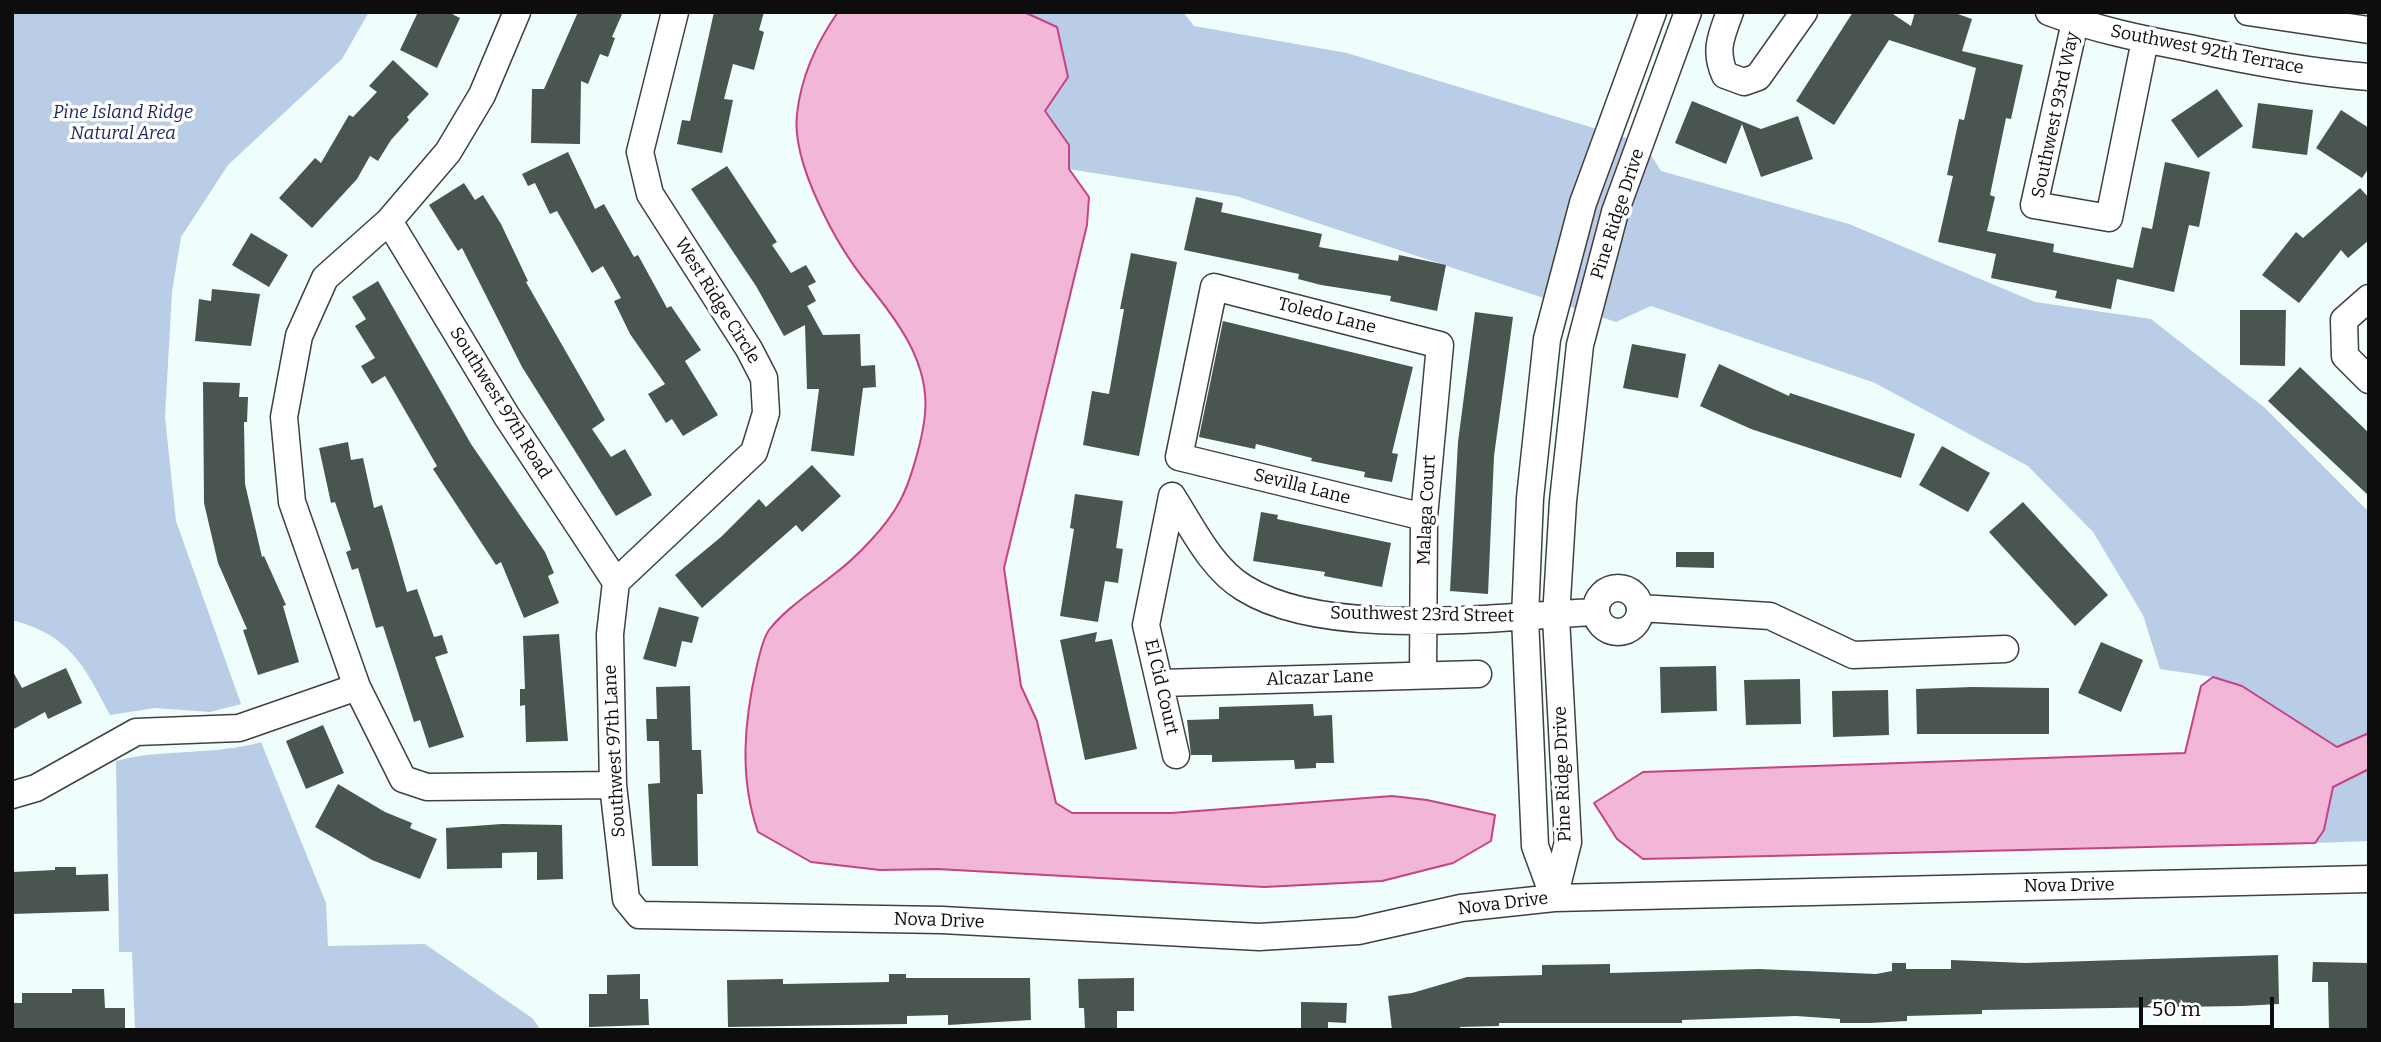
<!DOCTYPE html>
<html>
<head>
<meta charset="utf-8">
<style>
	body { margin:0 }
	#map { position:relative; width:2381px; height:1042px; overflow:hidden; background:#effefc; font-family:Bitter,serif }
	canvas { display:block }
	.frame { position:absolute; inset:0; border:14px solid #0d0d0d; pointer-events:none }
	.scale { position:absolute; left:2139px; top:997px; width:135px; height:32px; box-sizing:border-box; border:4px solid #0d0d0d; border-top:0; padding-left:9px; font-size:21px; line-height:24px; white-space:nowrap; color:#0d0d0d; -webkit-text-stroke:5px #fff; paint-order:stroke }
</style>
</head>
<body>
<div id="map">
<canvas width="2381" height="1042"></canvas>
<div class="frame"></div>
<div class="scale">50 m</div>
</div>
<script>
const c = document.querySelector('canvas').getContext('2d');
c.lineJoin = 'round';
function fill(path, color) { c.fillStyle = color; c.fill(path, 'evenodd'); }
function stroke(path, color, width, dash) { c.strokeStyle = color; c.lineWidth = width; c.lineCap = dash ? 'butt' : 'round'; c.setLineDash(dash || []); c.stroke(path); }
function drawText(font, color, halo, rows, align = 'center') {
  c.font = font + ' Bitter,serif'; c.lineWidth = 7; c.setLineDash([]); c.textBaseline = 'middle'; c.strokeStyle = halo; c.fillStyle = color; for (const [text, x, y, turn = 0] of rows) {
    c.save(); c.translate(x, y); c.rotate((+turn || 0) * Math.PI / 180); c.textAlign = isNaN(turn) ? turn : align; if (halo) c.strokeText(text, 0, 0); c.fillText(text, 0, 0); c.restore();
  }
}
fill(new Path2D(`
	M 12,12 L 369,12 L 342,59 L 228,165 L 181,237 L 172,292 L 165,417 L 176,521 L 241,704 L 210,712 L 155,708 L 110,715 C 84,666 70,635 12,620 Z
	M 1024,12 L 1183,12 L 1194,26 L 1347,53 L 1643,143 L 1661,171 L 1849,224 L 2035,302 L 2151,319 L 2265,408 L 2369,512 L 2369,841 L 2315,843 L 2324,829 L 2213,677 L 2160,669 L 2143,615 L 2093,532 L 2028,466 L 1875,383 L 1651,306 L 1616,322 L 1236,196 L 1069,169 L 1069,145 L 1045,111 L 1067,77 L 1057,28 Z
	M 261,742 L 326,903 L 328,946 L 425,944 L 532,1018 L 541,1030 L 135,1030 L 132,952 L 119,952 L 116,761 C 164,748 213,756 261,742 Z`), '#bacde6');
const water = new Path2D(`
	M 838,12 L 1024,12 L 1057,27 L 1068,77 L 1045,111 L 1069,145 L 1069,169 L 1089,197 L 1087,225 L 1004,568 L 1021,686 L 1037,721 L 1056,803 L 1072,813 L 1171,813 L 1392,796 L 1427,800 L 1495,815 L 1491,841 L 1453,863 L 1382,881 L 1264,887 L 937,869 L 880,870 L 811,862 L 758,832 C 739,778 744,721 757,665 C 760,654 762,640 769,630 C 785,609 812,592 833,575 C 856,558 887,526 900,501 C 911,481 923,437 925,414 C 930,363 897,320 867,283 C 837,246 791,163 797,114 C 801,77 817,42 838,12 Z
	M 2213,677 L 2242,686 L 2337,747 L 2369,733 L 2369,769 L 2333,787 L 2324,830 L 2315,843 L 1643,859 L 1617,839 L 1594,803 L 1643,772 L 2185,753 L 2201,686 Z`);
fill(water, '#f2b6d7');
stroke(water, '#c54285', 2);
fill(new Path2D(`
	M 418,12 L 448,12 L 460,18 L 437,68 L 400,50 Z
	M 578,12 L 623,12 L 612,37 L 615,38 L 608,57 L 600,54 L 588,84 L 581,81 L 580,144 L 531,143 L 532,89 L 544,89 Z
	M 714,12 L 764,12 L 759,30 L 764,32 L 754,70 L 733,64 L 724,99 L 733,100 L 722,153 L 677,144 L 682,120 L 690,121 Z
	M 1853,12 L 1890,12 L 1911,26 L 1915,12 L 1952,12 L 1972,19 L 1962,51 L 2023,65 L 2011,119 L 2006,118 L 1990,195 L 1995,197 L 1987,231 L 2054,244 L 2053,252 L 2133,268 L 2142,227 L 2152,229 L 2165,162 L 2210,172 L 2199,227 L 2189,225 L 2174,292 L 2117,279 L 2111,309 L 2055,298 L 2057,291 L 1991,278 L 1996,254 L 1938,242 L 1953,176 L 1947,175 L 1959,119 L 1964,120 L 1976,68 L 1889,40 L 1834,125 L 1796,101 Z
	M 393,60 L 429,94 L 407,117 L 409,120 L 391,140 L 378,161 L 370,156 L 357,179 L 312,228 L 279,198 L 315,158 L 321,163 L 349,115 L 353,117 L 377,92 L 369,86 Z
	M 2217,89 L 2243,126 L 2198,158 L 2171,120 Z
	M 1692,101 L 1761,129 L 1798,116 L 1813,159 L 1761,177 L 1742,124 L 1726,164 L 1675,143 Z
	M 2258,103 L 2313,110 L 2307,155 L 2252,148 Z
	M 2341,110 L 2369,128 L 2369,168 L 2362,178 L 2316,148 Z
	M 568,152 L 595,209 L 604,204 L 634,257 L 638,255 L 667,308 L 671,306 L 701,350 L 685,361 L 718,415 L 683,436 L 672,419 L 666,423 L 648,394 L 665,384 L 630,334 L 614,301 L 621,298 L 603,266 L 592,273 L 557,211 L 550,214 L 535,183 L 528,186 L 522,174 Z
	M 727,166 L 777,242 L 772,245 L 791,273 L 806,265 L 816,282 L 808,286 L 816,301 L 807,306 L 823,335 L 860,334 L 861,366 L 875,365 L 876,387 L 863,388 L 854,456 L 811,451 L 819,389 L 807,389 L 805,325 L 784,336 L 756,286 L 691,189 Z
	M 464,183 L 475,200 L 483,195 L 501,224 L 528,281 L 526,282 L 605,420 L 592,429 L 611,457 L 625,449 L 652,495 L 616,516 L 522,367 L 462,248 L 458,251 L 429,205 Z
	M 2360,188 L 2369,198 L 2369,240 L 2348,258 L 2341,250 L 2299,303 L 2262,275 L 2296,232 L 2303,238 Z
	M 1196,197 L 1223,203 L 1221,212 L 1322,234 L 1319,247 L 1398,261 L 1399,255 L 1446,265 L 1437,311 L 1390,301 L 1391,296 L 1321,285 L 1298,279 L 1299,274 L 1184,250 Z
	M 251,233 L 288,255 L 269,287 L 232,265 Z
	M 1131,253 L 1177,262 L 1139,456 L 1083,445 L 1092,391 L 1109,394 L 1124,309 L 1120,309 Z
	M 378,281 L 471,444 L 545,552 L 554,573 L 548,576 L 559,603 L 524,618 L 501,562 L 496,565 L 433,469 L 437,466 L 385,376 L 372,384 L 361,366 L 375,358 L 355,326 L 366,319 L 352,297 Z
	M 212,289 L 260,294 L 251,346 L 195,341 L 199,299 L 211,301 Z
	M 2240,310 L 2286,310 L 2285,366 L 2240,365 Z
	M 1475,312 L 1513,317 L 1494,456 L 1488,594 L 1450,591 L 1458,442 Z
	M 1223,321 L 1413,367 L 1392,453 L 1398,454 L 1392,482 L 1364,477 L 1365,472 L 1311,461 L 1312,458 L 1256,444 L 1255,449 L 1199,437 Z
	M 1632,344 L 1686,354 L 1678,398 L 1623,388 Z
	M 1719,364 L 1789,396 L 1790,393 L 1915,434 L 1901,478 L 1751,429 L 1700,406 Z
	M 2300,367 L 2369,433 L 2369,496 L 2268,401 Z
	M 203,382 L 240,383 L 239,397 L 248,397 L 247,422 L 244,422 L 245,484 L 262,557 L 264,556 L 286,605 L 283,606 L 299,662 L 258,675 L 243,630 L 247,629 L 218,563 L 204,503 Z
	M 348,442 L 351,460 L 363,458 L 374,508 L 382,505 L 407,592 L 417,589 L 434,637 L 442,635 L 448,653 L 435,657 L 464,737 L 429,748 L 420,720 L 414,722 L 383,626 L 376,628 L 358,568 L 352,570 L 346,552 L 351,550 L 335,502 L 331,503 L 319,448 Z
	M 1942,446 L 1990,473 L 1968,512 L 1919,485 Z
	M 812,465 L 841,496 L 802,532 L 796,525 L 702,608 L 675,575 L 721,537 L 759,499 L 766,507 Z
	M 1075,494 L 1123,501 L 1116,548 L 1123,549 L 1118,583 L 1105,581 L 1098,622 L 1060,616 L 1074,529 L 1070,528 Z
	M 2023,502 L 2108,595 L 2075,626 L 1989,532 Z
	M 1261,512 L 1278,515 L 1277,519 L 1391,543 L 1382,587 L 1324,576 L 1325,572 L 1253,561 Z
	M 1676,552 L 1714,552 L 1714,568 L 1676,567 Z
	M 659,607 L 699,617 L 692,643 L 682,641 L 676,667 L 643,659 Z
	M 1097,632 L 1095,642 L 1112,639 L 1137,749 L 1085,760 L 1060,640 Z
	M 559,634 L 568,741 L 526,742 L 525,705 L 520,706 L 520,689 L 525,689 L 523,636 Z
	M 2101,642 L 2143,660 L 2121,712 L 2078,693 Z
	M 1716,666 L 1717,711 L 1661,713 L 1660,667 Z
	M 66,668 L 82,703 L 48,719 L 45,712 L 12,730 L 12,670 L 22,688 Z
	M 1800,679 L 1801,724 L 1746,725 L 1744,680 Z
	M 690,686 L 692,750 L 701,750 L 703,794 L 697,794 L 698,866 L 652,866 L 648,784 L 660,783 L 659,741 L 647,741 L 646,719 L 657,719 L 656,687 Z
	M 1972,687 L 2049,688 L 2049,734 L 1917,734 L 1916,689 Z
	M 1888,690 L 1889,735 L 1833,737 L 1832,691 Z
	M 1313,704 L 1314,716 L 1332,715 L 1334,763 L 1316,763 L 1316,768 L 1295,769 L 1294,760 L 1212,762 L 1212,755 L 1191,755 L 1187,720 L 1219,719 L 1219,707 Z
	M 323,725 L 344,773 L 306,789 L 286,741 Z
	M 338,784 L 385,812 L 412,823 L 410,828 L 437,839 L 420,879 L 372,860 L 315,827 Z
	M 502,824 L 562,825 L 563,879 L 537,880 L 537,852 L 502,853 L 502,868 L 447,869 L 446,828 Z
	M 55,867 L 76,867 L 76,875 L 108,874 L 109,911 L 12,914 L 12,872 L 55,870 Z
	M 2278,955 L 2279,1004 L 2242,1006 L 1982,1010 L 1982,1014 L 1907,1016 L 1907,1021 L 1870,1023 L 1840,1023 L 1840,1019 L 1796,1016 L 1682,1020 L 1682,1023 L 1499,1023 L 1499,1026 L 1460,1027 L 1460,1030 L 1392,1030 L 1388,996 L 1412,993 L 1467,977 L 1542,975 L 1542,965 L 1610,964 L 1610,973 L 1759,969 L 1876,974 L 1892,971 L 1892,963 L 1906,963 L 1906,969 L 1951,969 L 1951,960 L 2025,963 Z
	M 2313,962 L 2369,963 L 2369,1029 L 2329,1030 L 2328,982 L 2312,982 Z
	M 640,974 L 640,999 L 648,999 L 649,1025 L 589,1027 L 589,994 L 607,994 L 607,975 Z
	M 889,974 L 906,974 L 906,978 L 1030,978 L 1031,1020 L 948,1025 L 948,1015 L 907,1016 L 907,1024 L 728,1027 L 727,980 L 783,979 L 783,984 L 889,982 Z
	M 1134,978 L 1134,1011 L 1117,1011 L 1117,1029 L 1085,1030 L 1084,1008 L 1079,1008 L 1078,979 Z
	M 72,989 L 104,989 L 105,1008 L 125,1008 L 125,1030 L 12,1030 L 12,1003 L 22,1003 L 22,993 L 72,993 Z
	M 1301,1002 L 1347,1003 L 1346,1023 L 1328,1022 L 1328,1030 L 1301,1030 Z`), '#4a5550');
const minor = new Path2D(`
	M 517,12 L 482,95 L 448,152 L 389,221 L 325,278 L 299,336 L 284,417 L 292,502 L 357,687 L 403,779 L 427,787 L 613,785
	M 1730,12 C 1721,36 1714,51 1725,75 L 1744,82 L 1758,77 L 1804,12
	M 2049,12 C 2094,29 2141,39 2189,48 C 2248,61 2308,72 2369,77
	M 2248,12 L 2369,30
	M 2075,22 L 2034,205 L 2109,218 L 2145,40
	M 389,221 L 506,415 L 616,582
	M 2369,298 L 2344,320 L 2345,356 L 2369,380
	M 1172,496 C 1192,527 1211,568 1244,588 C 1327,640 1499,616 1596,612
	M 1172,496 L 1146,625 L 1176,755
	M 616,582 L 610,634 L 613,785 L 626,899 L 639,915 L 942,920 L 1259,937 L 1358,931 L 1461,908 L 1554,898 L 2369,879
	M 616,582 L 754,452 L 766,413 L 764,378 L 749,349 L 650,194 L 640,152 L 675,12
	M1596 610a22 22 0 1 1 44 0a22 22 0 1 1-44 0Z
	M 1640,608 L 1770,616 L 1853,655 L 2005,649
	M 1423,675 L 1424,517 L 1440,345 L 1214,287 L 1179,457 L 1424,517
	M 1161,683 L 1478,674
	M 12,795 L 36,788 L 136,732 L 239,728 L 357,687
	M 1554,898 L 1535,846 L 1525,617 L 1530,498 L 1547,339 L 1583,203 L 1653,12
	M 1554,898 L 1568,842 L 1556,617 L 1563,501 L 1580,345 L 1615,212 L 1688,12`);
stroke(minor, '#404040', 29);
stroke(minor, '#fff', 26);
drawText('18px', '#0d0d0d', '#fff', [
	["Southwest 92th Terrace",2207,50,11],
	["Southwest 93rd Way",2056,115,-78],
	["Pine Ridge Drive",1618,214,-72],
	["West Ridge Circle",717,301,58],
	["Toledo Lane",1327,316,14],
	["Southwest 97th Road",500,403,58],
	["Sevilla Lane",1302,487,14],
	["Malaga Court",1427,510,-87],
	["Southwest 23rd Street",1422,615,1],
	["Alcazar Lane",1320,678,-2],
	["El Cid Court",1161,687,77],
	["Southwest 97th Lane",615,751,-93],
	["Pine Ridge Drive",1563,774,-92],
	["Nova Drive",2069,886,-1],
	["Nova Drive",1503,904,-7],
	["Nova Drive",939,921,2]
]);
drawText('italic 18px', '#212961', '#fff', [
	["Pine Island Ridge",123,113],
	["Natural Area",123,134]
]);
</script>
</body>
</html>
